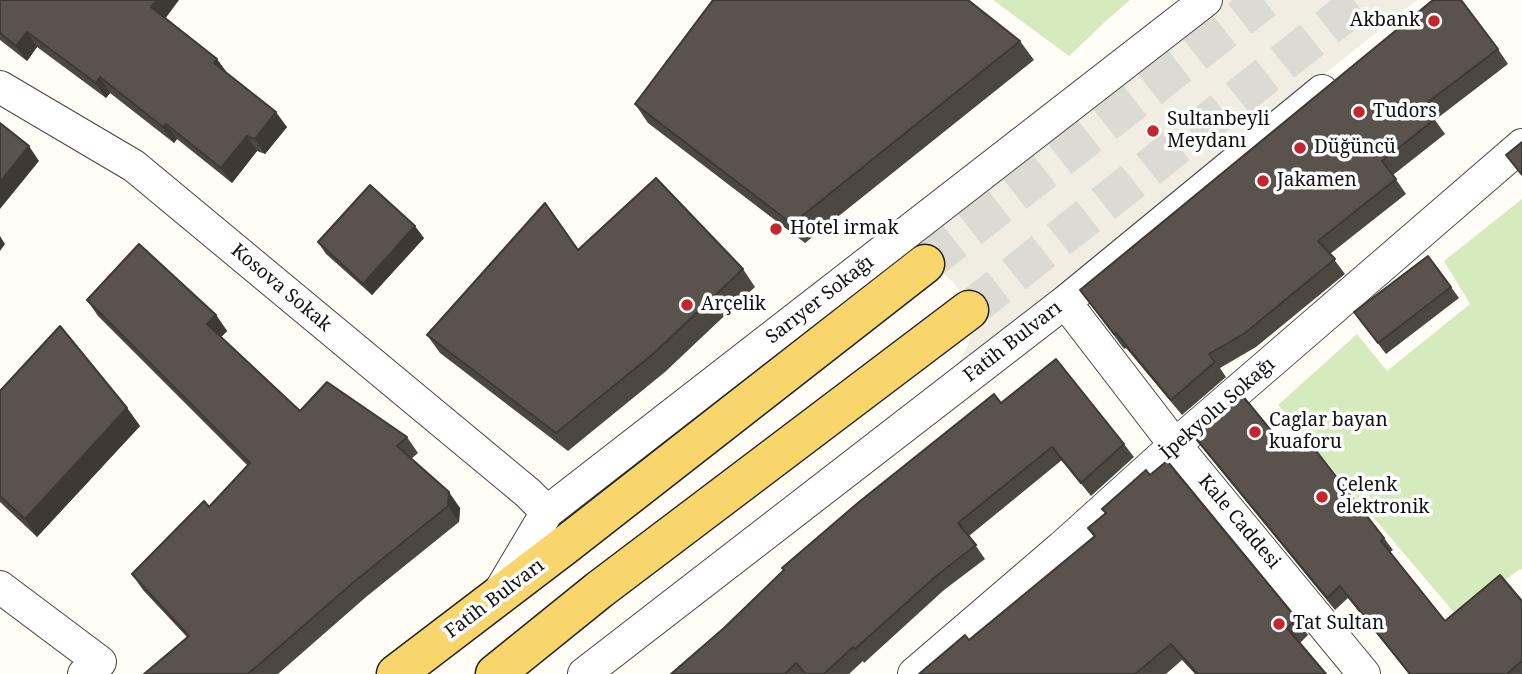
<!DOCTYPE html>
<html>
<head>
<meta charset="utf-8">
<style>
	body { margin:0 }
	canvas { display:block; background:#fffdf5 }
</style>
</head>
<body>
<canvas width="1522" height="674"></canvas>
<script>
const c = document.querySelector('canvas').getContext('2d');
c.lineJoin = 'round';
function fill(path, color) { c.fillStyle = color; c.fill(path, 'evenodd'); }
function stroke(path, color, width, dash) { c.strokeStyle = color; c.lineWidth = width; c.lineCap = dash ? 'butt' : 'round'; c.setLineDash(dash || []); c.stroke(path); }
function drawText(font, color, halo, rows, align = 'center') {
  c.font = font + ' "Noto Serif",serif'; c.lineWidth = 7; c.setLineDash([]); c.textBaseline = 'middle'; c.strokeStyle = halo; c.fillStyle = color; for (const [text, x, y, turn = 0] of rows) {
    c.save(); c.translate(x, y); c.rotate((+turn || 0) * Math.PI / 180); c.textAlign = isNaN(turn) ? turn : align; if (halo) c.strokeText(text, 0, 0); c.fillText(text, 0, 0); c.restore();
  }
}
fill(new Path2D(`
	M 993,0 L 1130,0 L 1107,20 L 1069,56 Z
	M 1522,199 L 1522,570 L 1520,569 L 1457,616 L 1278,405 L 1357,334 L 1387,371 L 1470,304 L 1444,261 Z`), '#d5ebbd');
fill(new Path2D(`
	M 1224,0 L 1417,0 L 945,377 L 959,363 L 968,345 L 971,327 L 963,296 L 955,284 L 939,270 L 904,263 L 883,267 L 870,274 Z`), '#f1ede2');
stroke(new Path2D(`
	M 925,264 L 1264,0
	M 969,310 L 1362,0`), '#dbdad3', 38, [38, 19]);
const street = new Path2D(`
	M 0,87 L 134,166 L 528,493 L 547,512
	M 1065,302 L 1175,445 L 1364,674
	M 0,587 L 100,662 L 84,674
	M 500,591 L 547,512 L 1206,0
	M 584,674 L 1065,302 L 1322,91
	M 914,674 L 1062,547 L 1175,445 L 1522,145`);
const primary = new Path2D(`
	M 396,674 L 564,546 L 925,264
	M 495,674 L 599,590 L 969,310`);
stroke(street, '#444', 34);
stroke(primary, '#222', 41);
stroke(street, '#fff', 32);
stroke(primary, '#f9d66b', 38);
fill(new Path2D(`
	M 0,0 L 165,18 L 217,59 L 227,74 L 287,127 L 265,154 L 257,151 L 232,183 L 177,139 L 174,143 L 110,93 L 106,98 L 37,47 L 27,61 L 0,40 Z
	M 1020,41 L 1034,60 L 805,243 L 648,123 L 635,104 Z
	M 1498,49 L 1508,64 L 1435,120 L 1445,134 L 1393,175 L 1406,194 L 1330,254 L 1345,274 L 1256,347 L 1220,368 L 1226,377 L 1182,415 L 1126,348 L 1124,349 L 1080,290 Z
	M 424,238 L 372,295 L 326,254 L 318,242 Z
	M 578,250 L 743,269 L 755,287 L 665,372 L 568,451 L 440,353 L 427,335 Z
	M 1451,287 L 1459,298 L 1386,354 L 1354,312 Z
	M 87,300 L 216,315 L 227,331 L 221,337 L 300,411 L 407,437 L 418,453 L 411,459 L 460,508 L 459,522 L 366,597 L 278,674 L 144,674 L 187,637 L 143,590 L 132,574 L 209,507 L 248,466 L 98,316 Z
	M 0,391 L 127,408 L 140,426 L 37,537 L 0,502 Z
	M 1001,403 L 1124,444 L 1134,457 L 1091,496 L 1062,460 L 969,536 L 985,559 L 944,590 L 864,663 L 863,661 L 849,674 L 671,674 L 724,628 Z
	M 1193,435 L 1287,450 L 1384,538 L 1393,550 L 1390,552 L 1445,621 L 1522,601 L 1522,674 L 1409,674 L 1348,598 L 1335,610 L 1201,446 Z
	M 1150,475 L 1297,619 L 1308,635 L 1300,643 L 1326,674 L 1195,674 L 1182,660 L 1166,674 L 919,674 L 969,640 L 1094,537 L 1088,528 Z`), '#4d4742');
fill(new Path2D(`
	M 157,0 L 179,0 L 162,23 L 151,7 Z
	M 27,32 L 37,47 L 27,61 L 16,46 Z
	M 217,59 L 228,74 L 214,63 Z
	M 100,77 L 110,93 L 106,98 L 96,83 Z
	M 276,112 L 287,127 L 265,154 L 255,139 Z
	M 166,124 L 177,139 L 174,143 L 163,127 Z
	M 247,136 L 257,151 L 232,183 L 221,168 Z
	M 29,146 L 39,161 L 0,209 L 0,182 Z
	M 415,226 L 424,238 L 372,295 L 363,284 Z
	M 0,236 L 5,244 L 0,251 Z
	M 216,315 L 227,331 L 218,340 L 207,324 Z
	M 127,408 L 140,426 L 37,537 L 25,519 Z
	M 449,492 L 460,508 L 459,522 L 448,506 Z`), '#3f3936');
const building = new Path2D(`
	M 0,0 L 157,0 L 151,7 L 217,59 L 214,63 L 276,112 L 255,139 L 247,136 L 221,168 L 166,124 L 163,127 L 100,77 L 96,83 L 27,32 L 16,46 L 0,33 Z
	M 713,0 L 968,0 L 1020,41 L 792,224 L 635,104 Z
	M 1433,0 L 1461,0 L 1498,49 L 1424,105 L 1435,119 L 1382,161 L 1396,179 L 1318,241 L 1335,259 L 1245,333 L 1209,354 L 1215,362 L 1171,400 L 1116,333 L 1114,334 L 1080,290 Z
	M 0,123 L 29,146 L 0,182 Z
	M 1522,142 L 1522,175 L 1506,155 Z
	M 656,178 L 743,269 L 653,354 L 556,433 L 427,335 L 545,203 L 578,250 Z
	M 370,185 L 415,226 L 363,284 L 318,242 Z
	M 139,244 L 216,315 L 207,324 L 300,411 L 327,382 L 407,437 L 397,446 L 449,492 L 448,506 L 355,581 L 248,674 L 144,674 L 189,636 L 132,574 L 204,501 L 209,507 L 250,463 L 87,300 Z
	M 1428,256 L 1451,287 L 1378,343 L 1354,312 Z
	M 60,326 L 127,408 L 25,519 L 0,496 L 0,391 Z
	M 1056,359 L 1124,444 L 1081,483 L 1052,447 L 958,523 L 976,545 L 935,577 L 855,649 L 853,647 L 824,674 L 806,674 L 796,663 L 785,674 L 671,674 L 724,628 L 784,570 L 782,568 L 859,502 L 994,394 L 1001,403 Z
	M 1241,394 L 1287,450 L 1310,443 L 1384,538 L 1381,541 L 1445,621 L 1500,575 L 1522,601 L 1522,661 L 1507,674 L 1410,674 L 1340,586 L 1327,598 L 1193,435 Z
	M 1167,461 L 1297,619 L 1287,628 L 1326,674 L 1198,674 L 1171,644 L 1135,674 L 919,674 L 965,635 L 969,640 L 1095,536 L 1088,528 L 1106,513 L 1102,509 L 1146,470 L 1150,475 Z`);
fill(building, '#5a524d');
stroke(building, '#3f3936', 2);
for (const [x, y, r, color] of [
	[1434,21,7,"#c4262e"],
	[1359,112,7,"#c4262e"],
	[1153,131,7,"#c4262e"],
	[1300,148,7,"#c4262e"],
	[1263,181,7,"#c4262e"],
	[776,229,7,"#c4262e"],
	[687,305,7,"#c4262e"],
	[1255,432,7,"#c4262e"],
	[1322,497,7,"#c4262e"],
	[1279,624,7,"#c4262e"]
]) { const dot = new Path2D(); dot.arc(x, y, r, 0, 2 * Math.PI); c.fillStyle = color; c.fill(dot); stroke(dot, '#fff', 2.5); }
drawText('19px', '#111', '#fff', [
	["Akbank",1420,21,"right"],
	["Tudors",1373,112],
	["Sultanbeyli",1167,120],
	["Meydanı",1167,142],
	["Düğüncü",1314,148],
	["Jakamen",1277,181],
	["Hotel irmak",790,229],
	["Arçelik",701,305],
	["Caglar bayan",1269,421],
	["kuaforu",1269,443],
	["Çelenk",1336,486],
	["elektronik",1336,508],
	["Tat Sultan",1293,624]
], 'left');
drawText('19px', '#111', '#fff', [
	["Kosova Sokak",281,288,40],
	["Sarıyer Sokağı",820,300,-38],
	["Fatih Bulvarı",1013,342,-38],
	["İpekyolu Sokağı",1218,409,-41],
	["Kale Caddesi",1239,522,50],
	["Fatih Bulvarı",495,599,-37]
]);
</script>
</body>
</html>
